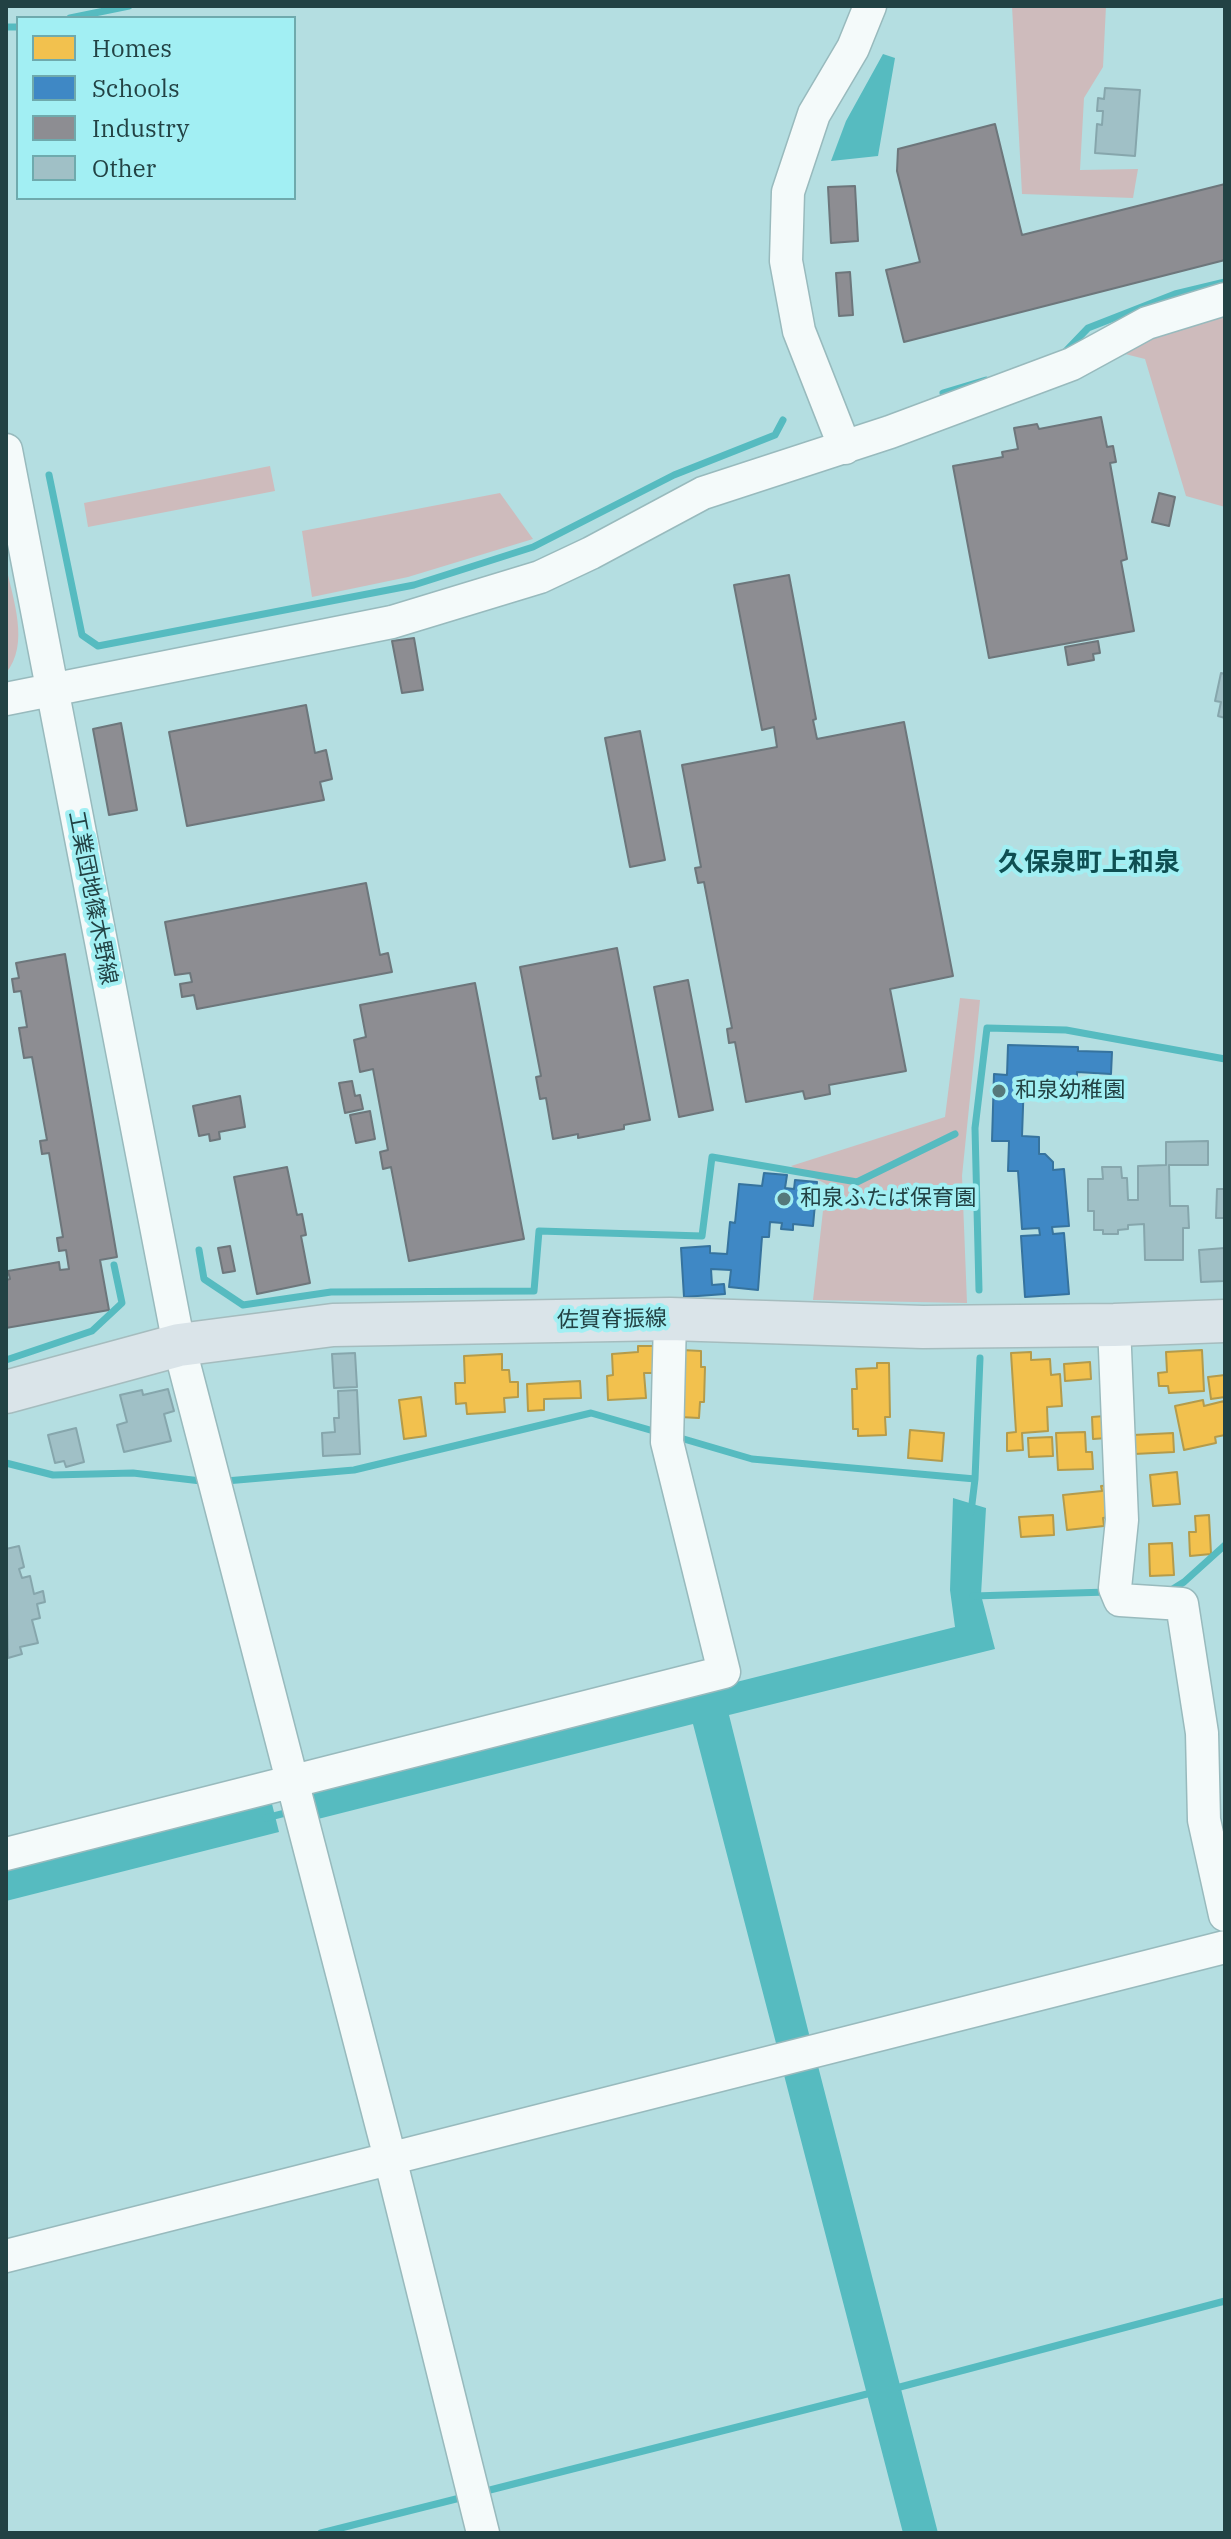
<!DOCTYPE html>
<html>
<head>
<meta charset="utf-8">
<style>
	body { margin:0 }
	#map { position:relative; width:1231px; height:2539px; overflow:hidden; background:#b4dee1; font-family:"IBM Plex Serif",serif }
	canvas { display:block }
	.frame { position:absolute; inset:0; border:8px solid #224244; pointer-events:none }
	.legend { position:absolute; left:16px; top:16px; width:280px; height:184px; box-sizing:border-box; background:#a2eff3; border:2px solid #6faaad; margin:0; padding:10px 14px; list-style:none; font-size:24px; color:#224244 }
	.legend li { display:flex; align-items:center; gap:16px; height:40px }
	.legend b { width:40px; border:2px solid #6faaad }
</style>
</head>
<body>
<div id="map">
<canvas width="1231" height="2539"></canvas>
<div class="frame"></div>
<ul class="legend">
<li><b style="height:22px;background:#f2c14e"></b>Homes</li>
<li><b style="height:22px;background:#3f88c5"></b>Schools</li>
<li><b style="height:22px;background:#8d8d92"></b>Industry</li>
<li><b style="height:22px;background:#a0c0c6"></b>Other</li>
</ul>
</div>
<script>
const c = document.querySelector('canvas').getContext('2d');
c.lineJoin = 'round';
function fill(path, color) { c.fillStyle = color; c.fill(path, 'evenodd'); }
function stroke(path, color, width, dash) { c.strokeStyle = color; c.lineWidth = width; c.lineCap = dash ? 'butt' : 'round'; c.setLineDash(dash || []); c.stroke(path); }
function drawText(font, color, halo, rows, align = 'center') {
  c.font = font + ' "IBM Plex Serif","Noto Sans JP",serif'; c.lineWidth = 8; c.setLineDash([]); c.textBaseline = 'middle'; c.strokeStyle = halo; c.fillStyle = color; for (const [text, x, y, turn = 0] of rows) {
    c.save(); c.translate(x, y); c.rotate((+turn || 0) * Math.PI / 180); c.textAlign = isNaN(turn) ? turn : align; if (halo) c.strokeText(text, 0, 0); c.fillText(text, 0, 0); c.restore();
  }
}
fill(new Path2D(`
	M 1012,6 L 1106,6 L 1103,67 L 1084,98 L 1080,170 L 1138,169 L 1133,198 L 1022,194 Z
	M 1225,307 L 1225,507 L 1186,496 L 1145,359 L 1121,353 L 1153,327 Z
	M 270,466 L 275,491 L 88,527 L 84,503 Z
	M 500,493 L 533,539 L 408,577 L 312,597 L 302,531 Z
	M 6,566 C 13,600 30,644 6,673 Z
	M 960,998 L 980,1000 L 962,1176 L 967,1303 L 813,1300 L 826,1184 L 791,1166 L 945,1117 Z`), '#cebbbc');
fill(new Path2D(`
	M 883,54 L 895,58 L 878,156 L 831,161 L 846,121 Z
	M 953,1498 L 986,1508 L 981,1595 L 995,1649 L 729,1715 L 810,2038 L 777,2047 L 693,1724 L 318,1819 L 311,1789 L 955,1627 L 950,1590 Z
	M 271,1800 L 279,1832 L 6,1901 L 6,1868 Z
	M 818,2066 L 938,2533 L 903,2533 L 784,2075 Z`), '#56bbc0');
const homes = new Path2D(`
	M 638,1346 L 653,1346 L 654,1373 L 644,1373 L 646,1398 L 608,1400 L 607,1376 L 613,1375 L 612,1354 L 638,1352 Z
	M 682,1350 L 701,1351 L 701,1367 L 705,1367 L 704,1402 L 700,1402 L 699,1418 L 680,1417 Z
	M 1202,1350 L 1204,1391 L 1169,1393 L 1168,1386 L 1159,1386 L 1158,1373 L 1167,1372 L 1166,1352 Z
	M 1031,1352 L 1031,1360 L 1050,1359 L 1051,1375 L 1060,1374 L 1062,1406 L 1047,1407 L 1048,1431 L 1022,1433 L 1023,1450 L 1007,1451 L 1007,1433 L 1016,1432 L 1011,1353 Z
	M 502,1354 L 502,1370 L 509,1370 L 510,1382 L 518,1382 L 518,1397 L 504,1398 L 505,1412 L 467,1414 L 466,1403 L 456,1404 L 455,1383 L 465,1383 L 464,1356 Z
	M 1090,1362 L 1091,1379 L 1065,1381 L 1064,1364 Z
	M 877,1363 L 889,1363 L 890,1417 L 885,1417 L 886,1435 L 858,1436 L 858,1429 L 853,1429 L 852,1389 L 857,1389 L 856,1369 L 877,1368 Z
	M 1225,1375 L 1225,1397 L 1211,1399 L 1208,1377 Z
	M 580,1381 L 581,1398 L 544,1399 L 544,1410 L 528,1411 L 527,1384 Z
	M 421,1397 L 426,1436 L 404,1439 L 399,1400 Z
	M 1203,1400 L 1204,1406 L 1224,1401 L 1225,1435 L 1215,1437 L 1216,1443 L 1184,1450 L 1175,1406 Z
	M 1105,1416 L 1107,1438 L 1093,1439 L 1092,1417 Z
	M 910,1430 L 944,1433 L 942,1461 L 908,1458 Z
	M 1085,1432 L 1086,1452 L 1092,1452 L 1093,1469 L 1058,1470 L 1056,1433 Z
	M 1173,1433 L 1174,1452 L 1134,1454 L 1133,1435 Z
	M 1052,1437 L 1053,1456 L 1029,1457 L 1028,1438 Z
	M 1177,1472 L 1180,1504 L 1153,1506 L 1150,1475 Z
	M 1113,1485 L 1116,1516 L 1103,1518 L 1104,1526 L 1067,1530 L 1063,1495 L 1102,1491 L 1101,1486 Z
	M 1053,1515 L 1054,1535 L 1021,1537 L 1019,1517 Z
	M 1209,1515 L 1211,1554 L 1190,1556 L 1189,1532 L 1196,1532 L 1195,1516 Z
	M 1172,1543 L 1174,1575 L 1150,1576 L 1149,1544 Z`);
fill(homes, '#f2c14e');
stroke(homes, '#b49b4b', 2);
const schools = new Path2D(`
	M 1008,1045 L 1078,1047 L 1078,1051 L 1112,1052 L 1111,1074 L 1077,1072 L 1077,1081 L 1024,1079 L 1022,1136 L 1039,1137 L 1039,1154 L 1045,1154 L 1053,1162 L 1053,1170 L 1064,1169 L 1069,1226 L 1052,1227 L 1053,1234 L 1064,1233 L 1069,1294 L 1025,1297 L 1021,1236 L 1040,1235 L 1039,1228 L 1022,1229 L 1018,1171 L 1008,1171 L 1009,1141 L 992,1141 L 994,1074 L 1007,1075 Z
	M 764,1173 L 787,1175 L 785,1188 L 794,1189 L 795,1180 L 817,1182 L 813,1226 L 793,1224 L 793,1230 L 781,1229 L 782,1223 L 770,1222 L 769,1237 L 762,1237 L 758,1290 L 729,1287 L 731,1270 L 711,1269 L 712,1285 L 724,1284 L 725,1294 L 684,1297 L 681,1248 L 710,1246 L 710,1253 L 727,1254 L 730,1222 L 735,1223 L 739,1184 L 762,1186 Z`);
fill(schools, '#3f88c5');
stroke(schools, '#36739e', 2);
const industry = new Path2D(`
	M 995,124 L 1022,235 L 1225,184 L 1225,260 L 904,342 L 886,270 L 920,262 L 897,171 L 898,149 Z
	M 855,186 L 858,241 L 831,243 L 828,187 Z
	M 850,272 L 853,315 L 839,316 L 836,273 Z
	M 1101,417 L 1107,447 L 1113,446 L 1116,462 L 1110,463 L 1127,559 L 1121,561 L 1134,631 L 989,658 L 953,466 L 1003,457 L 1002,452 L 1018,449 L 1014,428 L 1037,424 L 1039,429 Z
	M 1159,493 L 1175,497 L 1169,526 L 1152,522 Z
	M 789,575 L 816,719 L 813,720 L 817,739 L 904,722 L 953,976 L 890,989 L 906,1071 L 829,1085 L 830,1094 L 805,1099 L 803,1091 L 746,1102 L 735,1042 L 729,1043 L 727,1029 L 732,1028 L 704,882 L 698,883 L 695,868 L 701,867 L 682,765 L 777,747 L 774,727 L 762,730 L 734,585 Z
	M 414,638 L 423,690 L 402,693 L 392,641 Z
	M 1098,641 L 1100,653 L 1093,654 L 1094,660 L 1068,665 L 1065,647 Z
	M 306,705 L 315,753 L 326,750 L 332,779 L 320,782 L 324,800 L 187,826 L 169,732 Z
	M 121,723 L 137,810 L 109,815 L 93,729 Z
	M 640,731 L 665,860 L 630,867 L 605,738 Z
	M 366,883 L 380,955 L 388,953 L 392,972 L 197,1009 L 194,995 L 182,997 L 180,984 L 192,982 L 190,973 L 175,975 L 165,922 Z
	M 617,948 L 650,1120 L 624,1125 L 624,1129 L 578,1138 L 578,1134 L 553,1139 L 546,1098 L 540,1099 L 536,1077 L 541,1076 L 520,967 Z
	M 65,954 L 117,1257 L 100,1260 L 109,1310 L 6,1328 L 6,1280 L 10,1279 L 8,1271 L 59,1262 L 60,1270 L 69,1269 L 66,1250 L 59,1251 L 57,1238 L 63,1237 L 49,1153 L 42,1154 L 40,1141 L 47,1140 L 32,1057 L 24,1058 L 19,1028 L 27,1027 L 21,991 L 14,992 L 12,979 L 19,978 L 16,963 Z
	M 688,980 L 713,1110 L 679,1117 L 654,987 Z
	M 475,983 L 524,1239 L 409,1261 L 391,1167 L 383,1169 L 380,1152 L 388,1150 L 373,1069 L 360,1072 L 354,1040 L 366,1037 L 360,1005 Z
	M 352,1081 L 355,1096 L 360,1095 L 363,1109 L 345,1113 L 339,1083 Z
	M 240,1096 L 245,1127 L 219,1132 L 220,1139 L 210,1141 L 209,1134 L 199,1136 L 193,1106 Z
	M 370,1111 L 375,1139 L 356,1143 L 350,1115 Z
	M 287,1167 L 297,1215 L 302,1214 L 306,1235 L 301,1236 L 310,1283 L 257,1294 L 234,1177 Z
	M 230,1246 L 235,1271 L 223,1273 L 218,1248 Z`);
fill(industry, '#8d8d92');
stroke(industry, '#6d767b', 2);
stroke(new Path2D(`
	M 70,18 L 129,6
	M 6,27 L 18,27
	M 1065,352 L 1088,328 L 1175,294 L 1225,282
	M 943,393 L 986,380
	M 49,475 L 82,635 L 98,646 L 414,585 L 533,547 L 674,475 L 775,435 L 783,420
	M 199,1250 L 204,1279 L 243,1305 L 331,1292 L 534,1291 L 539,1231 L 702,1236 L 712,1157 L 857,1182 L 955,1134
	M 979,1290 L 975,1128 L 987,1028 L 1066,1030 L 1225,1059
	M 6,1360 L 92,1331 L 122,1303 L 114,1265
	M 677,1437 L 752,1459 L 975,1479
	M 6,1463 L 53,1475 L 133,1473 L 201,1481
	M 226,1481 L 354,1470 L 591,1413 L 657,1432
	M 971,1512 L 975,1479 L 980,1358
	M 1168,1592 L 1184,1582 L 1225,1545
	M 973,1596 L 1108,1592
	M 266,1818 L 293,1811
	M 900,2387 L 1225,2301
	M 486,2491 L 867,2394
	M 321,2533 L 460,2498`), '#56bbc0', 7);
const building = new Path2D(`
	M 1105,88 L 1140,90 L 1135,156 L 1095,153 L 1097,124 L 1102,125 L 1103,111 L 1097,111 L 1098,98 L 1104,99 Z
	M 1221,673 L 1225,674 L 1225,718 L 1218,716 L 1221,702 L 1215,701 Z
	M 1208,1141 L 1208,1165 L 1169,1165 L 1170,1206 L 1188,1206 L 1189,1228 L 1183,1228 L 1183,1260 L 1145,1260 L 1144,1224 L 1128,1225 L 1128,1229 L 1118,1230 L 1118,1234 L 1103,1234 L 1103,1230 L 1094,1230 L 1094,1211 L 1088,1211 L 1088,1179 L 1103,1179 L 1102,1167 L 1121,1167 L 1122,1178 L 1127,1178 L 1128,1200 L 1138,1200 L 1138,1166 L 1166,1165 L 1166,1142 Z
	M 1217,1189 L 1225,1189 L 1225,1218 L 1216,1218 Z
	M 1225,1248 L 1225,1281 L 1201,1282 L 1199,1250 Z
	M 355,1353 L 357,1387 L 334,1388 L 332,1354 Z
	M 168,1389 L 174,1411 L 164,1414 L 171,1441 L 124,1452 L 117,1425 L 127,1422 L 120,1395 L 142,1390 L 143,1395 Z
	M 357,1390 L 360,1454 L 323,1456 L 322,1433 L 335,1432 L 334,1418 L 339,1418 L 338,1391 Z
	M 76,1428 L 84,1462 L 66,1467 L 64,1461 L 55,1463 L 48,1435 Z
	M 19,1546 L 24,1567 L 19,1569 L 22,1578 L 30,1576 L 34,1594 L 43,1591 L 45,1602 L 37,1604 L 40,1618 L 32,1620 L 38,1643 L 20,1647 L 22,1654 L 8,1658 L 6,1549 Z`);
fill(building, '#a0c0c6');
stroke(building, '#86a6ac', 2);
const minor = new Path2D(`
	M 845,448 L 799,331 L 786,261 L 788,192 L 814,114 L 853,48 L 870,6
	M 6,450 L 179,1345 L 390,2158 L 483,2533
	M 6,699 L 392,622 L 540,577 L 591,553 L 703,493 L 890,432 L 1072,364 L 1147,323 L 1225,299
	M 1114,1325 L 1122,1520 L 1115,1588 L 1120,1600 L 1182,1604 L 1202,1733 L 1204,1820 L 1225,1915
	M 6,1854 L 724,1672 L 667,1442 L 670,1319
	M 6,2256 L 1225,1947`);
const major = new Path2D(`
	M 6,1392 L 179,1345 L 333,1325 L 670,1319 L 923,1327 L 1114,1325 L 1225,1321`);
stroke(minor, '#98babd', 35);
stroke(major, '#a5bcbe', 45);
stroke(minor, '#f4fafa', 32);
stroke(major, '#dae4e9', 42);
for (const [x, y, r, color] of [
	[999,1091,8,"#55797b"],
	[784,1199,8,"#55797b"]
]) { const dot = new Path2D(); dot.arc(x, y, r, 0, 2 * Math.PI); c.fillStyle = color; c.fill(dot); stroke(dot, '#a2eff3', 3); }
drawText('22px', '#224244', '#a2eff3', [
	["工業団地篠木野線",92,898,79],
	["佐賀脊振線",612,1320,-1]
]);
drawText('22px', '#224244', '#a2eff3', [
	["和泉幼稚園",1015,1091],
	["和泉ふたば保育園",800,1199]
], 'left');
drawText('bold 26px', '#0f4f52', '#a2eff3', [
	["久保泉町上和泉",1089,863]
]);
</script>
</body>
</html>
